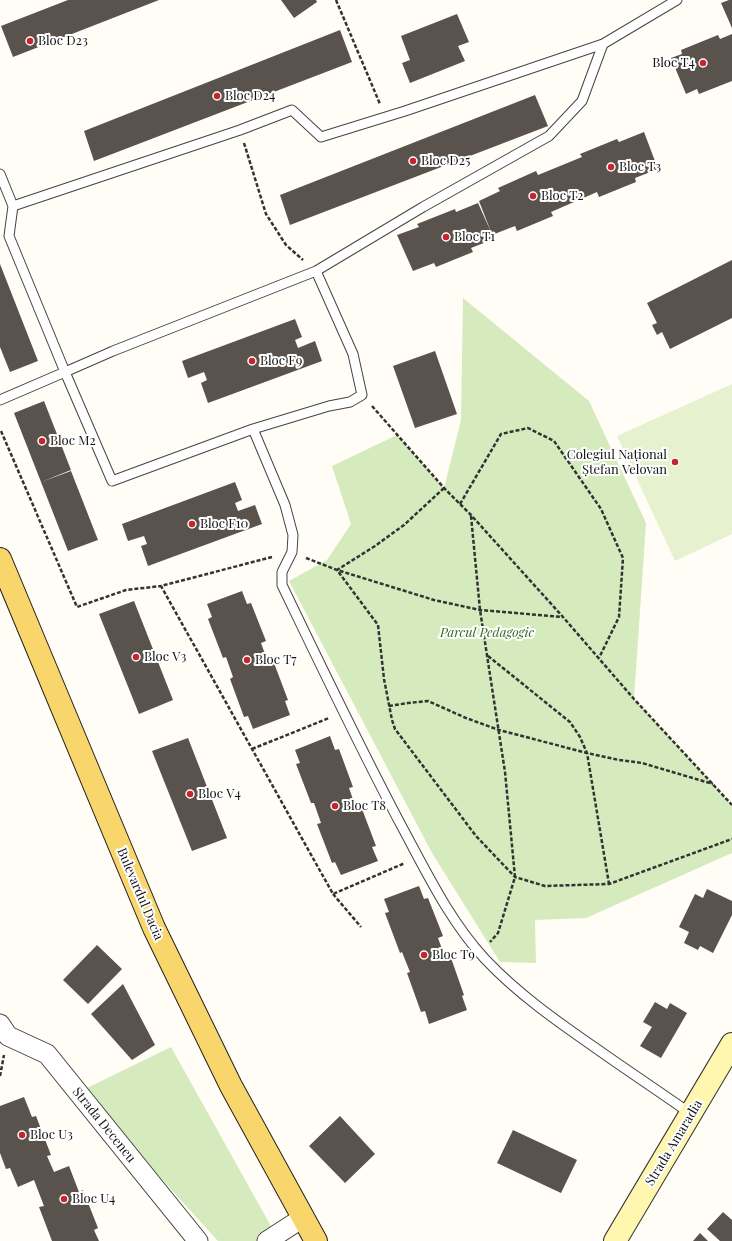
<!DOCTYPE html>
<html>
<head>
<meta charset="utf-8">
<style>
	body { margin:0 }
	canvas { display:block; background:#fffdf5 }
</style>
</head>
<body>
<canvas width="732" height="1241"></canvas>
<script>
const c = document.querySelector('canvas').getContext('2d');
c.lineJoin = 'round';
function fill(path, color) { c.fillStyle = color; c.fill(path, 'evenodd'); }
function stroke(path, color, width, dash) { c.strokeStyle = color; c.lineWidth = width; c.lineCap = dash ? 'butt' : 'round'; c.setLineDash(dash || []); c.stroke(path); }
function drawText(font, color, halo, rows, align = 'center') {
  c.font = font + ' "Playfair Display",serif'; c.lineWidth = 4; c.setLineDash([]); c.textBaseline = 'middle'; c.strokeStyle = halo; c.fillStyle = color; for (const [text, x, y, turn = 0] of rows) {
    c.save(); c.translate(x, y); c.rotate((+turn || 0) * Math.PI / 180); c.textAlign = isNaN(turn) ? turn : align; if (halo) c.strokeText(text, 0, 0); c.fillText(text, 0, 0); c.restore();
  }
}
fill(new Path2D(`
	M 463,298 L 589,401 L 646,523 L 634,699 L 732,805 L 732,853 L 586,918 L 535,920 L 536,963 L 500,962 L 432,853 L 289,581 L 327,560 L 351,524 L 332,466 L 397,435 L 444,488 L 461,420 Z
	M 171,1047 L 272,1228 L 256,1241 L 218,1241 L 149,1165 L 87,1088 Z`), '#d5ebbd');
fill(new Path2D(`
	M 732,384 L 732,534 L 675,561 L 617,436 Z`), '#e6f2cf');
fill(new Path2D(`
	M 68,0 L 159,0 L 13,57 L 1,26 Z
	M 281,0 L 316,0 L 317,2 L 294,18 Z
	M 729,0 L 732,0 L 732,28 L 721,3 Z
	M 457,14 L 469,42 L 458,46 L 465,61 L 410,83 L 402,63 L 410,60 L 401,36 Z
	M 340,30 L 352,62 L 94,161 L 84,131 Z
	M 732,34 L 732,81 L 699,94 L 697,89 L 686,94 L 671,58 L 682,54 L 681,50 L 718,35 L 720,39 Z
	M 535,95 L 548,126 L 290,225 L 280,195 Z
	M 644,132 L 658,169 L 635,178 L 636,182 L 599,197 L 597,192 L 551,212 L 553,216 L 517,231 L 515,226 L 492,235 L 494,239 L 471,248 L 473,252 L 436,267 L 434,263 L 413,271 L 397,235 L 419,227 L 417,224 L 455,209 L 456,212 L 478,203 L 491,232 L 479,201 L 500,191 L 498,188 L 536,171 L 538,175 L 582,157 L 580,154 L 617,139 L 619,142 Z
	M 732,260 L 732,318 L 670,349 L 662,332 L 657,335 L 652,325 L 657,323 L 647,303 Z
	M 0,264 L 38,361 L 10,372 L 0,347 Z
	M 295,319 L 302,337 L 295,340 L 298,348 L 315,341 L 322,361 L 208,403 L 201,383 L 207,380 L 204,372 L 188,378 L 182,361 Z
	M 435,351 L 457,414 L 415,428 L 393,366 Z
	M 44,401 L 71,470 L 41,482 L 14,413 Z
	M 71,471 L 98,540 L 68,551 L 41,482 Z
	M 235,482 L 242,500 L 235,503 L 238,511 L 255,505 L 262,524 L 148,566 L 141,546 L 147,544 L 144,536 L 128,541 L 122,524 Z
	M 242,591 L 247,604 L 251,603 L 266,641 L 261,643 L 269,665 L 274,663 L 288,700 L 285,701 L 290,715 L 253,729 L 248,716 L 244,717 L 230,679 L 233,677 L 226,657 L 223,658 L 208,619 L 212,617 L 207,604 Z
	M 134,601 L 173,700 L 139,714 L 99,614 Z
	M 330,736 L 335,750 L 339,749 L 353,787 L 349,788 L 357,811 L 362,809 L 376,846 L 372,847 L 378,861 L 341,875 L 335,862 L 332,863 L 317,824 L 321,823 L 314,803 L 311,803 L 296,764 L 300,763 L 295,750 Z
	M 188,738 L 227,838 L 192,851 L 152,751 Z
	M 419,886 L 424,899 L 428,898 L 443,936 L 438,938 L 446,960 L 451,958 L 464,995 L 462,996 L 467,1010 L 429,1024 L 425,1011 L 421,1012 L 407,973 L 410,972 L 402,952 L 400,953 L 385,913 L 389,912 L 384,899 Z
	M 707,889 L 732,901 L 732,915 L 713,953 L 700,946 L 698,950 L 684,943 L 689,932 L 679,927 L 695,894 L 703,898 Z
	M 97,945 L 122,969 L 88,1004 L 63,980 Z
	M 123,984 L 155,1045 L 132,1060 L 91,1014 Z
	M 655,1002 L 667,1009 L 670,1003 L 687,1013 L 661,1058 L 640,1046 L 652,1027 L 643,1022 Z
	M 24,1097 L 32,1117 L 36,1116 L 51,1155 L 47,1156 L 54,1172 L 69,1166 L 79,1192 L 83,1190 L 98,1228 L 94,1230 L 99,1241 L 52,1241 L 39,1207 L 44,1206 L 34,1180 L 18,1187 L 10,1168 L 6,1169 L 0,1153 L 0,1106 Z
	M 340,1116 L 375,1154 L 345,1183 L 309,1146 Z
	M 513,1130 L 577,1160 L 561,1193 L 497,1163 Z
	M 723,1212 L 732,1220 L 732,1241 L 720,1241 L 707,1229 Z
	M 700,1233 L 708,1241 L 693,1241 Z`), '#5a524d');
const lane = new Path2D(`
	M 0,174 L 13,206 L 9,236 L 65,372 L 113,351 L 316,271 L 423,207 L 549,136 L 582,101 L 603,44
	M 13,206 L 240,130 L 292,110 L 321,137 L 405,111 L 603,44 L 677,0
	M 0,400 L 65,372 L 112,481 L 253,429 L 329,406 L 350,402 L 362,395 L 353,354 L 316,271
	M 253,429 L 285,505 L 293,535 L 292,552 L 282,572 L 282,585 C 321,666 359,746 401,825 C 426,871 449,920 485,959 C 518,994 558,1022 597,1049 C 628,1071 660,1092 691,1114`);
const street = new Path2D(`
	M 0,1024 L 8,1036 L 47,1054 L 198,1241
	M 267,1241 L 304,1217`);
const secondary = new Path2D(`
	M 615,1241 L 732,1044`);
const primary = new Path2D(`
	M 0,559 L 154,928 L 231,1086 L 316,1241`);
stroke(lane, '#444', 11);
stroke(street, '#444', 21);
stroke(secondary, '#333', 24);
stroke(primary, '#222', 24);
stroke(new Path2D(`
	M 336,0 L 380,104
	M 244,143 L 266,214 L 286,245 L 303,260
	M 372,406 L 444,488 L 471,515 L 563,617 L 634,699 L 732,805
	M 1,431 L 77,607 L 126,590 L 161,586
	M 444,488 L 404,525 L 375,546 L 337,570 L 434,600 L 480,610 L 563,617
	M 460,504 L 501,434 L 528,428 L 554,441 L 601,509 L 623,558 L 619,617 L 599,658
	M 471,516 L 480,610 L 505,772 L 515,877 L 498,933 L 490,942
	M 272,557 L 161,586 L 333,894 L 405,863
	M 306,558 L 337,570 L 378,625 L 384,679 L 392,720 L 395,729 L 476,836 L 515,877 L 545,886 L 609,884 L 732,839
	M 488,656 L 570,722 L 580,737 L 587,753 L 609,884
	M 389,706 L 408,703 L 428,701 L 466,718 L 499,730 L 587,753 L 619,760 L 642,763 L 713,784
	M 252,749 L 329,718
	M 333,894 L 361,927
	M 0,1076 L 4,1055`), '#333', 2.5, [4, 2]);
stroke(lane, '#fff', 9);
stroke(street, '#fff', 19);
stroke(secondary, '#fff6b0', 22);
stroke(primary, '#f9d66b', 22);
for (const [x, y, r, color] of [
	[30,41,4,"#c4262e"],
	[703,63,4,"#c4262e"],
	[217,96,4,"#c4262e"],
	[413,161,4,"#c4262e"],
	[611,167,4,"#c4262e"],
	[533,196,4,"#c4262e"],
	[446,237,4,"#c4262e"],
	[252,361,4,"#c4262e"],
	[42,441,4,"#c4262e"],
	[675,462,4,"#c4262e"],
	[192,524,4,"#c4262e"],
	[136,657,4,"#c4262e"],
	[247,660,4,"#c4262e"],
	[190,794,4,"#c4262e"],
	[335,806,4,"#c4262e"],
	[424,955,4,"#c4262e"],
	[22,1135,4,"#c4262e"],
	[64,1199,4,"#c4262e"]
]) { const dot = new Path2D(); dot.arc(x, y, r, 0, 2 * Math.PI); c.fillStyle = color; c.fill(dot); stroke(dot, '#fff', 1.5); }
drawText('13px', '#111', '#fff', [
	["Bloc D23",38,41],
	["Bloc T4",695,63,"right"],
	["Bloc D24",225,96],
	["Bloc D25",421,161],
	["Bloc T3",619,167],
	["Bloc T2",541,196],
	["Bloc T1",454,237],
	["Bloc F9",260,361],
	["Bloc M2",50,441],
	["Colegiul Național",667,455,"right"],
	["Ștefan Velovan",667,470,"right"],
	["Bloc F10",200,524],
	["Bloc V3",144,657],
	["Bloc T7",255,660],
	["Bloc V4",198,794],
	["Bloc T8",343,806],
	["Bloc T9",432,955],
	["Bloc U3",30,1135],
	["Bloc U4",72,1199]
], 'left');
drawText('italic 13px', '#2f6b1f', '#fff', [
	["Parcul Pedagogic",487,633]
]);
drawText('13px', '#111', '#fff', [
	["Bulevardul Dacia",140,894,67],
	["Strada Deceneu",104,1125,51],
	["Strada Amaradia",674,1143,-59]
]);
</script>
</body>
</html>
